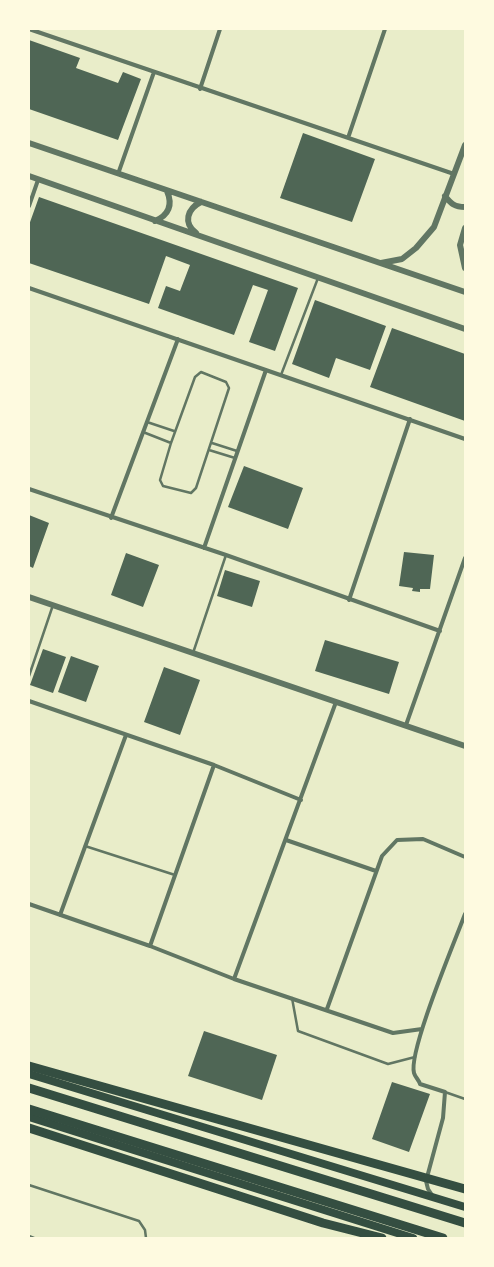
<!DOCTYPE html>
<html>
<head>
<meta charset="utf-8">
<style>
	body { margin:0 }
	#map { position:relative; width:494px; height:1267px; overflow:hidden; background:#e9edc9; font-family:Signika,sans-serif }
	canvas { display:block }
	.frame { position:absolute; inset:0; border:30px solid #fefae0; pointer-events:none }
</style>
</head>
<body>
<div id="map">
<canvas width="494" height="1267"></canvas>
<div class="frame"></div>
</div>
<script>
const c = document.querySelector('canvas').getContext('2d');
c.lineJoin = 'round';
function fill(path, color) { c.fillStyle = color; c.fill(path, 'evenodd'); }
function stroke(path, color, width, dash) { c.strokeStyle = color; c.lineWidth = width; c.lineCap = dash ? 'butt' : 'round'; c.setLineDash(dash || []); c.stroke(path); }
fill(new Path2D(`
	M 29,40 L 80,58 L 76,68 L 118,83 L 123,72 L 141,79 L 118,140 L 29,109 Z
	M 303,133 L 375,159 L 352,222 L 280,198 Z
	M 39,197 L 298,288 L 275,351 L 249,342 L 268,290 L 253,285 L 234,335 L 158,308 L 166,286 L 180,291 L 190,265 L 166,256 L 149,304 L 29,263 L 29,225 Z
	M 315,300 L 386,326 L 370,370 L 336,358 L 329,378 L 292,364 Z
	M 392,328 L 465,354 L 465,421 L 370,387 Z
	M 244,466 L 303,488 L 288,529 L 228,507 Z
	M 29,515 L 49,523 L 33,568 L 29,566 Z
	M 404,552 L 434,555 L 430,589 L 420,589 L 420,592 L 412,591 L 413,588 L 399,586 Z
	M 126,553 L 159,565 L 143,607 L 111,595 Z
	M 225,570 L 260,581 L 252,607 L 217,596 Z
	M 325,640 L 399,662 L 389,694 L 315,671 Z
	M 43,649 L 66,657 L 53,693 L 30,685 Z
	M 71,656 L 99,666 L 86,702 L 58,692 Z
	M 164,667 L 200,680 L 180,735 L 144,722 Z
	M 204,1031 L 277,1055 L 262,1100 L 188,1076 Z
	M 392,1082 L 430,1094 L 409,1152 L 372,1139 Z`), '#4f6655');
stroke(new Path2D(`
	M 281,375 L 318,278
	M 147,422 L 174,431
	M 143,432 L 171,443 L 160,480 L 163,486 L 191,493 L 196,488 L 229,388 L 226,382 L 201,372 L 195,377 L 171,443
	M 212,443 L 237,451
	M 209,450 L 235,458
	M 193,653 L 226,555
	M 29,676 L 53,605
	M 85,846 L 175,875
	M 292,998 L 298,1031 L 388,1064 L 415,1057
	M 445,1092 L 465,1099
	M 29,1185 L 139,1221 L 145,1230 L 146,1238
	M 29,1236 L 34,1238`), '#617663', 2.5);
stroke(new Path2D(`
	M 29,29 L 454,174
	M 200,89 L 220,29
	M 348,138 L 385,29
	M 118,174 L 154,72
	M 29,206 L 38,180
	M 29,288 L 465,439
	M 29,489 L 226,555 L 440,631
	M 111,518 L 178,339
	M 204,548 L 266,370
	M 349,600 L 410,419
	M 29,701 L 214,765 L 301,800
	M 406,725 L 465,558
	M 286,840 L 376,871
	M 29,904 L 150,946 L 234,979 L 393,1033 L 422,1029
	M 60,915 L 126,735
	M 150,946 L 214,765
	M 234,979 L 336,702
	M 327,1009 L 382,856 L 397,840 L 423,839 L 465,857
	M 432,1195 L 428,1189 L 426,1181 L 443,1118 L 445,1092 L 420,1084 C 419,1080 415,1077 414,1073 C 408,1052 455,941 465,914`), '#617663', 4);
stroke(new Path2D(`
	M 29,143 L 465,292
	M 29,176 L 465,329
	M 445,196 C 451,204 455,207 465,207
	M 155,221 C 169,215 173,205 167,191
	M 465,228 L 460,245 L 465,268
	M 196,233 C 183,223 187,209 201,202
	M 381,263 L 402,259 L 416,248 L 434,227 L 465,145
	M 29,597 L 465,746`), '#617663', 6);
stroke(new Path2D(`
	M 29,1074 L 465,1207
	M 29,1117 L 413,1238`), '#344e41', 8);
stroke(new Path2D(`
	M 29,1066 L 465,1189
	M 29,1088 L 465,1223
	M 29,1109 L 443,1238
	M 29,1128 L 323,1223 L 382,1238`), '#344e41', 9);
</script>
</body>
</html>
